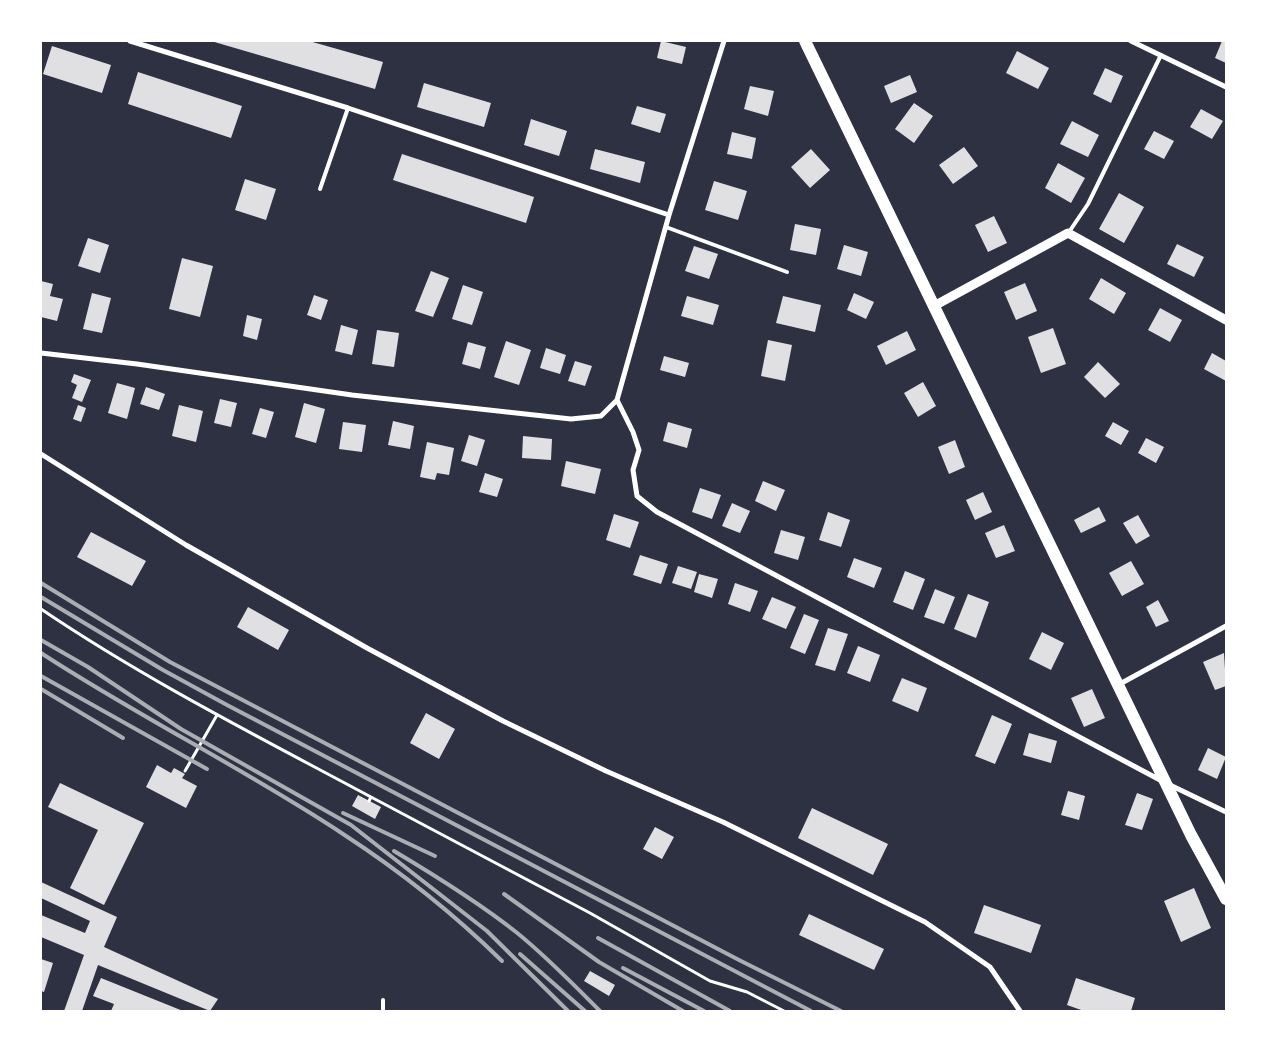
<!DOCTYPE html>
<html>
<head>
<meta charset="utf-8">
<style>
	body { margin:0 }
	#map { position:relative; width:1267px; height:1052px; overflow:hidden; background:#2d3142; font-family:"Open Sans",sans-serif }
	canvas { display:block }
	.frame { position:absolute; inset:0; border:42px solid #fff; pointer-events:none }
</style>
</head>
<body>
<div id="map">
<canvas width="1267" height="1052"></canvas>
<div class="frame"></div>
</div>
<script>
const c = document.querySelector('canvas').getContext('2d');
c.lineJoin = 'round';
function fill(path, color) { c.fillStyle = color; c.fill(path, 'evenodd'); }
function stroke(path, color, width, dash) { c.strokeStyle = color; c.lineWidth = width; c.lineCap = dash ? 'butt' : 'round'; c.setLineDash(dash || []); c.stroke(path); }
fill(new Path2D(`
	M 211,41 L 309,41 L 383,62 L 375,89 Z
	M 661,41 L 686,47 L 682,64 L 657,58 Z
	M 1222,41 L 1226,41 L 1226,63 L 1215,58 Z
	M 52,46 L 111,65 L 102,93 L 43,74 Z
	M 1017,51 L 1049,68 L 1038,89 L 1006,73 Z
	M 1105,68 L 1123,76 L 1111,103 L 1093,94 Z
	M 138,72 L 242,106 L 231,138 L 128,104 Z
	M 910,75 L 917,92 L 891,103 L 884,86 Z
	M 424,83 L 491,103 L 484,127 L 417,107 Z
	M 750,86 L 774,91 L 768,116 L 744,109 Z
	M 914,103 L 933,116 L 914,143 L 895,129 Z
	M 637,106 L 666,114 L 660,133 L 631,124 Z
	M 1201,109 L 1223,121 L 1212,139 L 1190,127 Z
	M 531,119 L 567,131 L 559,156 L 524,145 Z
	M 1072,121 L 1099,135 L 1088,157 L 1060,144 Z
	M 1154,131 L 1174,141 L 1164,159 L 1144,149 Z
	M 732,132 L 756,138 L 752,159 L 727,154 Z
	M 964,147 L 978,166 L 953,184 L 939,165 Z
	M 595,149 L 645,162 L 640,183 L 590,169 Z
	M 811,149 L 830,170 L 810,188 L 791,167 Z
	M 402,154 L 534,197 L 526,223 L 393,180 Z
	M 1058,163 L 1085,178 L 1071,203 L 1045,188 Z
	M 245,179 L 276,189 L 266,220 L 235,210 Z
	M 714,181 L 747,191 L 738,220 L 705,210 Z
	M 1119,193 L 1144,207 L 1124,243 L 1099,229 Z
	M 994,216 L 1007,243 L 988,252 L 975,225 Z
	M 795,224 L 821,229 L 816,255 L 790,250 Z
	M 88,238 L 109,245 L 100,273 L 78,266 Z
	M 1177,244 L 1204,257 L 1194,277 L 1167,264 Z
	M 844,245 L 868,252 L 861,276 L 837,269 Z
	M 694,246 L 718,254 L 709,279 L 685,271 Z
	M 182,258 L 213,266 L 200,317 L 169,309 Z
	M 431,271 L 449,278 L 433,317 L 415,311 Z
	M 1101,278 L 1126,293 L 1114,314 L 1089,299 Z
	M 41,281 L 53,284 L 50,296 L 63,299 L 57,321 L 41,317 Z
	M 1025,283 L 1037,311 L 1016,320 L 1004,292 Z
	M 463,285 L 483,292 L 472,325 L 452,319 Z
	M 92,293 L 111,298 L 102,333 L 83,329 Z
	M 854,293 L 874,302 L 866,319 L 847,310 Z
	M 314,295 L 328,300 L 321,320 L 307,315 Z
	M 687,296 L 719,305 L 713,325 L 681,316 Z
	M 783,296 L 821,305 L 815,332 L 776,323 Z
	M 1160,308 L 1182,320 L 1170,342 L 1148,330 Z
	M 247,315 L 262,319 L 257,340 L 243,336 Z
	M 341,325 L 358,330 L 352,355 L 335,351 Z
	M 1053,328 L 1066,364 L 1041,373 L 1028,337 Z
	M 377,330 L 399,333 L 394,367 L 372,364 Z
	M 907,331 L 916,350 L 886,365 L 877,346 Z
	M 768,340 L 792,345 L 785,381 L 761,376 Z
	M 506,341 L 531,350 L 519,385 L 494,377 Z
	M 468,342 L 486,347 L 480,369 L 462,364 Z
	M 546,348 L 566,355 L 560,374 L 540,368 Z
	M 1212,353 L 1226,361 L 1226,381 L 1204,369 Z
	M 664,356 L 689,363 L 685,377 L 660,370 Z
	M 575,361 L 592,366 L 585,386 L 568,381 Z
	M 1098,362 L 1120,384 L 1105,398 L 1084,377 Z
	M 74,374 L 91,380 L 82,402 L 72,398 L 77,385 L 71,382 Z
	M 923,382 L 936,406 L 918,417 L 904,393 Z
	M 117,383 L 135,388 L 127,419 L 108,413 Z
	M 146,387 L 165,394 L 159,410 L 140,404 Z
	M 220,399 L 237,403 L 231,427 L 214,423 Z
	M 304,403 L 325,409 L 316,443 L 295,437 Z
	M 78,405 L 86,408 L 81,422 L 73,419 Z
	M 179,405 L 203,411 L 196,442 L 172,436 Z
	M 260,408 L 274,412 L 266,438 L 252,434 Z
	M 393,421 L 414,426 L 410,449 L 388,445 Z
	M 343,422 L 366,425 L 362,452 L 339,449 Z
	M 668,422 L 692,429 L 687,448 L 663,441 Z
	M 1113,422 L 1129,431 L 1121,445 L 1105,436 Z
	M 469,435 L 485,440 L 477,466 L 461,461 Z
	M 523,436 L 552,439 L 551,460 L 522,458 Z
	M 1146,438 L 1164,447 L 1156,463 L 1138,453 Z
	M 955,440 L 965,467 L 949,474 L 938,447 Z
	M 427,442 L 454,448 L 449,475 L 437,473 L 435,480 L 420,477 Z
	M 566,461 L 601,469 L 595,494 L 561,486 Z
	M 485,473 L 503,479 L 497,497 L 479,492 Z
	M 763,481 L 785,490 L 776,511 L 755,501 Z
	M 700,488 L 721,495 L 712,519 L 692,512 Z
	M 983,492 L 992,512 L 975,520 L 966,500 Z
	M 732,503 L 750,511 L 740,533 L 722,526 Z
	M 1099,507 L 1106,521 L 1081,533 L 1074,520 Z
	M 828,512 L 850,520 L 841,547 L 819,540 Z
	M 614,514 L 639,522 L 630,548 L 606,540 Z
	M 1138,515 L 1150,536 L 1136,544 L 1123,523 Z
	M 1004,525 L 1015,551 L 996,558 L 985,533 Z
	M 781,530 L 805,537 L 798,560 L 774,553 Z
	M 91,532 L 146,561 L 132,586 L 77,557 Z
	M 640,555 L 668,564 L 661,584 L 633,575 Z
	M 854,558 L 882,568 L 874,588 L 847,577 Z
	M 1131,561 L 1144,584 L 1122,596 L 1109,573 Z
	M 678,566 L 697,572 L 691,589 L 672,583 Z
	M 905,571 L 925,579 L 913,610 L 893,602 Z
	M 699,574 L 718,579 L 712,598 L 694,592 Z
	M 735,583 L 758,591 L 750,612 L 728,604 Z
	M 935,589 L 955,597 L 944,624 L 924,617 Z
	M 968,594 L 989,602 L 976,638 L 954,629 Z
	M 772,597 L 796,607 L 786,629 L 762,619 Z
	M 1158,600 L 1169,621 L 1156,627 L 1146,607 Z
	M 248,607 L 289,630 L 278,650 L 237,627 Z
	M 804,614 L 819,620 L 805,654 L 790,648 Z
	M 828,628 L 848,634 L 835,671 L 815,665 Z
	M 1042,632 L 1064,643 L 1051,670 L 1029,659 Z
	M 858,646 L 880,655 L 870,682 L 847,673 Z
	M 1224,653 L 1226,686 L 1215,690 L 1203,662 Z
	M 902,678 L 927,688 L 918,712 L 892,701 Z
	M 1092,689 L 1105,718 L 1084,727 L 1071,698 Z
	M 426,713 L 455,729 L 439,759 L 410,743 Z
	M 992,715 L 1012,724 L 995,764 L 975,756 Z
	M 1029,733 L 1057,741 L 1051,763 L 1023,755 Z
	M 1208,748 L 1226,757 L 1217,779 L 1198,770 Z
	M 157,765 L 171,773 L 174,768 L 185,774 L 182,778 L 197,786 L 186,808 L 146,787 Z
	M 60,783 L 144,823 L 104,905 L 70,888 L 98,830 L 48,807 Z
	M 1068,791 L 1085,796 L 1079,820 L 1061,815 Z
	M 1137,793 L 1153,799 L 1142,830 L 1125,825 Z
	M 358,795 L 381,807 L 375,819 L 352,806 Z
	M 812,808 L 888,844 L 873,875 L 798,838 Z
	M 655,827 L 674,837 L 662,859 L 643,849 Z
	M 41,882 L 117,917 L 104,947 L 218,999 L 210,1011 L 98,965 L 82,1011 L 64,1011 L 84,955 L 41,937 L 41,915 L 85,933 L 90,921 L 41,898 Z
	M 1194,888 L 1211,928 L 1181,942 L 1164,901 Z
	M 984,905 L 1041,925 L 1031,953 L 974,933 Z
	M 809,914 L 884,949 L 874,970 L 799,935 Z
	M 41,959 L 53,963 L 44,992 L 41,991 Z
	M 590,971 L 615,985 L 609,996 L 584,981 Z
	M 101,978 L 183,1011 L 111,1011 L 114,1004 L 93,996 Z
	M 1076,978 L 1135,998 L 1131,1011 L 1084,1011 L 1067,1005 Z`), '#e0e0e3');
stroke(new Path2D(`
	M 41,609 C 146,680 259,737 371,797
	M 185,771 L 217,715
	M 369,801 L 371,797 L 590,913 L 710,981 L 747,992 L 784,1011`), '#fff', 3);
stroke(new Path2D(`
	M 320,189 L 348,108
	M 666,227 L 787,272
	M 1069,232 L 1088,204 L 1161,55
	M 383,1000 L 383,1011`), '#fff', 4);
stroke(new Path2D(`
	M 130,41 L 348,108 L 669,215
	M 1131,41 L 1226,87
	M 41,353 L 137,364 L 352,395 L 571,419 L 601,416 L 617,400 L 669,215 L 724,41
	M 617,400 L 633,432 L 639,450 L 633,470 L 637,496 L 657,512 L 1160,780
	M 41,454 L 186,545 L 367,648 L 503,721 L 606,771 L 723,822 L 925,922 L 990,967 L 1020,1011
	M 1118,685 L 1226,626
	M 1170,785 L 1226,812`), '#fff', 5);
stroke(new Path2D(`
	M 934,306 L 1068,233 L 1226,320`), '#fff', 9);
stroke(new Path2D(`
	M 805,41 L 1191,835 L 1226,899`), '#fff', 12);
stroke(new Path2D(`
	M 41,583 L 170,662 L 739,960 L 841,1011
	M 41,597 L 163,670 L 227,705 L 811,1011
	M 41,640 L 88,667 L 181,729 L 351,825 L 487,931 L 568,1011
	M 41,653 C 139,717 245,769 343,834 C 400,871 454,914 502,961
	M 41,676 L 207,769
	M 41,689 L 123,738
	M 343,813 L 435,856
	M 394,851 C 436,876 478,902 516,932 C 546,956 573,984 600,1011
	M 504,894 L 599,962 L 683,1011
	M 598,938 L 730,1011
	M 520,954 L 585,1011
	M 623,968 L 704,1011`), '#abadb3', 4);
</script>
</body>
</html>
